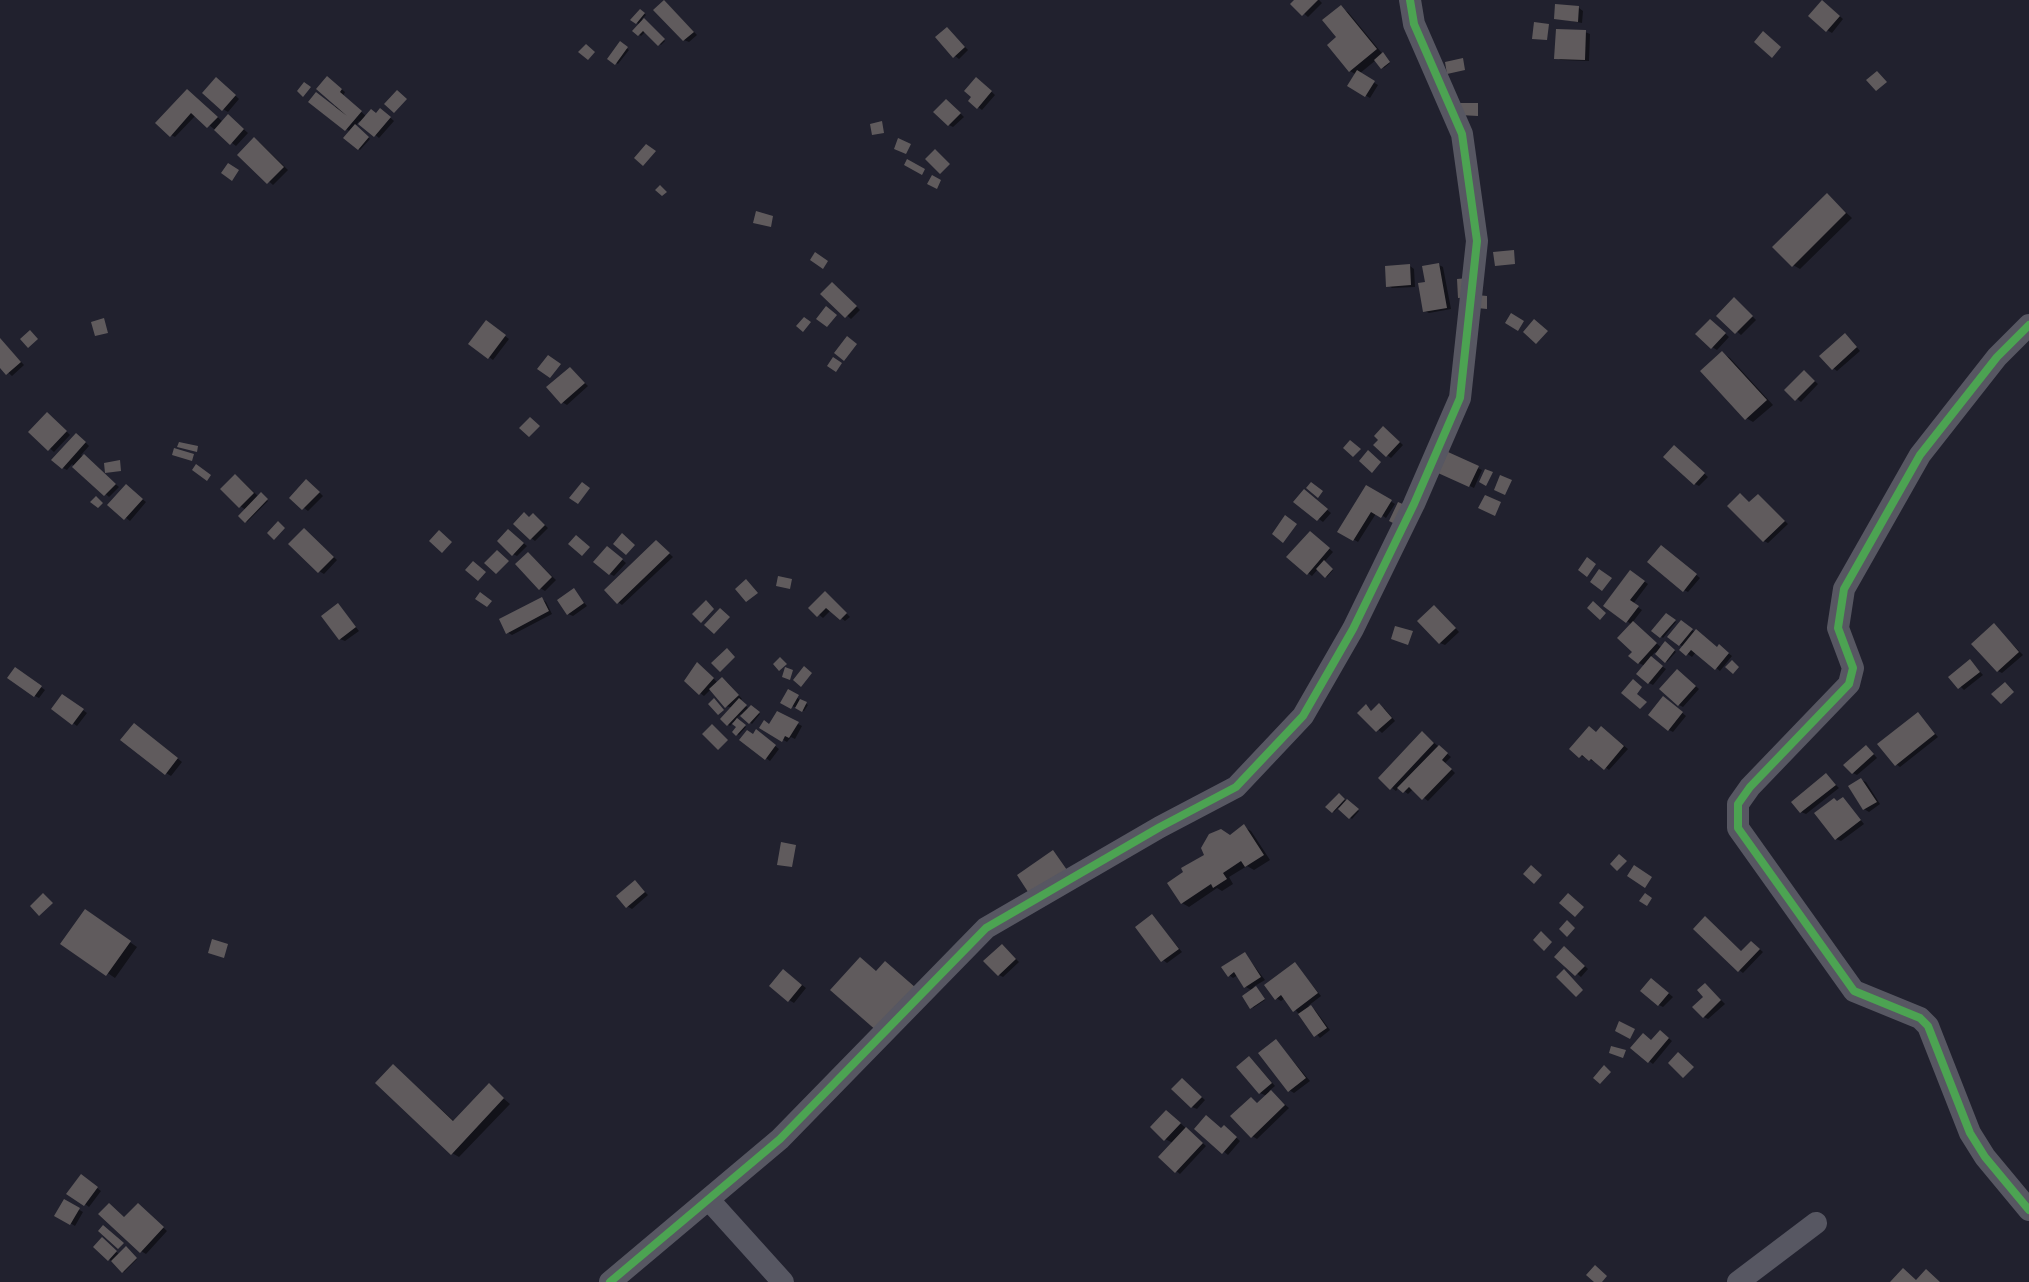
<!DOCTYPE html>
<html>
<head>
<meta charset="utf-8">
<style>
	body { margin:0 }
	canvas { display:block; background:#21212e }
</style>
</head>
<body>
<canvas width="2029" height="1282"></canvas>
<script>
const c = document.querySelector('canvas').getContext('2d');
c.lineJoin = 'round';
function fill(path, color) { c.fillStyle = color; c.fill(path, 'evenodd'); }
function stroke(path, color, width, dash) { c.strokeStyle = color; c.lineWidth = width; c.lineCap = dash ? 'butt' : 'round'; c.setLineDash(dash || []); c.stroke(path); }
fill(new Path2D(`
	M 1297,0 L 1319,0 L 1322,3 L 1308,17 L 1293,4 Z
	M 668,5 L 697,35 L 689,42 L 684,40 Z
	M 1827,5 L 1843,19 L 1832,33 L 1827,30 Z
	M 1341,8 L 1348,12 L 1390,63 L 1384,68 L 1376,60 L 1359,74 L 1378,85 L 1370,98 L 1350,86 L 1357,75 L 1350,71 L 1339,38 Z
	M 1579,8 L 1583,11 L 1582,23 L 1556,18 Z
	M 641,11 L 646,15 L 642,19 L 665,41 L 661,45 L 646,31 L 641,36 L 635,31 L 641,25 L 637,23 Z
	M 947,29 L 968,50 L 959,59 L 955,56 Z
	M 1585,32 L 1590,34 L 1589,61 L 1561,60 L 1556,58 Z
	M 621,44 L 629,50 L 618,64 L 610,59 Z
	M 332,81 L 345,92 L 343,96 L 367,117 L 385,113 L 394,121 L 379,138 L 359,121 L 355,127 L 370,139 L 360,150 L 346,138 L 351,132 L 346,129 L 335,107 L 337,105 Z
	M 221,82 L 239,99 L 228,112 L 223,109 Z
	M 981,82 L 995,95 L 982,110 L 978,107 Z
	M 192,94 L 223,122 L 232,119 L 248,133 L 236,146 L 196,115 L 175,137 L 171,135 Z
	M 951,104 L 964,117 L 953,127 L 949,125 Z
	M 259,142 L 288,170 L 273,185 L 240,155 Z
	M 1827,195 L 1852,218 L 1800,269 L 1793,265 Z
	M 1439,265 L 1443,267 L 1451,309 L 1429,313 L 1425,311 L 1427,283 Z
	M 1410,266 L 1414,269 L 1415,287 L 1392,288 L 1388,285 Z
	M 837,287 L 860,310 L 851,319 L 823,294 Z
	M 1738,302 L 1756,320 L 1741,335 L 1719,316 Z
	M 1715,324 L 1729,337 L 1717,350 L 1712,347 Z
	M 491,326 L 509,339 L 493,360 L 489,357 Z
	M 1849,338 L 1860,351 L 1837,371 L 1833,368 Z
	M 2,342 L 24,365 L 12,376 L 0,365 Z
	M 1722,353 L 1730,358 L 1773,405 L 1753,422 L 1746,418 Z
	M 570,369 L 588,386 L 567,405 L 562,402 Z
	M 1808,375 L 1818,384 L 1801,402 L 1787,390 Z
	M 52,417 L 70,435 L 54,452 L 31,432 Z
	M 1388,431 L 1403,445 L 1391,458 L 1387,455 Z
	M 81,438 L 89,446 L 81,455 L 119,487 L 109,497 L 72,464 L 67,470 L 63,468 Z
	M 1679,450 L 1708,477 L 1699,486 L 1695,484 Z
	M 1449,455 L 1482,470 L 1474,488 L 1441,472 Z
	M 240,479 L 259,497 L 261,495 L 268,501 L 247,522 L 240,516 L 246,510 L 240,506 Z
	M 311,484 L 323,496 L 308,511 L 291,498 Z
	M 1367,487 L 1395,504 L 1386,518 L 1377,512 L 1358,542 L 1340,531 Z
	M 130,489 L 146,502 L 130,521 L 110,505 Z
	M 1308,494 L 1331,513 L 1323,522 L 1296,502 Z
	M 1759,496 L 1788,524 L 1768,543 L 1764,541 L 1751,504 Z
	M 534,515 L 548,528 L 535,541 L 531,538 L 531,518 Z
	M 308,533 L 337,560 L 324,574 L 319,571 Z
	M 513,534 L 527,546 L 517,556 L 513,554 Z
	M 1315,536 L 1333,552 L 1324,562 L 1333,570 L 1327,577 L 1318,569 L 1312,576 L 1308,573 Z
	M 657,542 L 673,557 L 622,605 L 618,602 Z
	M 1666,550 L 1700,578 L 1688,592 L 1684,590 Z
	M 612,551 L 626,563 L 614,576 L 610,574 Z
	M 529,554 L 556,580 L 545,591 L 540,588 Z
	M 1635,575 L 1648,584 L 1633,604 L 1642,610 L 1632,623 L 1662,648 L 1665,644 L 1676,652 L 1667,662 L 1655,652 L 1650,658 L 1666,669 L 1653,685 L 1649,683 L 1645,666 L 1639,663 L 1635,652 L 1632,625 L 1606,605 Z
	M 574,591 L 587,606 L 573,616 L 568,614 Z
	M 829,596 L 850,617 L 845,621 L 831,610 L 823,618 L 811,608 Z
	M 542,599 L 546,602 L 552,614 L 512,635 L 507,632 Z
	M 338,606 L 359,631 L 345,641 L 340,639 Z
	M 1439,610 L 1459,632 L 1445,645 L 1440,643 Z
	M 1667,615 L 1676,622 L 1663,638 L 1654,630 Z
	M 1681,622 L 1718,649 L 1724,650 L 1732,656 L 1720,671 L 1696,652 L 1692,657 L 1682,650 L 1684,647 L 1680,645 Z
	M 1994,626 L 2023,655 L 2002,673 L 1998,671 Z
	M 1970,661 L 1983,675 L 1964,690 L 1951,677 Z
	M 702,667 L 718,683 L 722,679 L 727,682 L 742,699 L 740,700 L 749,709 L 752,707 L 760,714 L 752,724 L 741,714 L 736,719 L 746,727 L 739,735 L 735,732 L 738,727 L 733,722 L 730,726 L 723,719 L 733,708 L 726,706 L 711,689 L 704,696 L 700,693 Z
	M 20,672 L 45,690 L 39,698 L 35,696 Z
	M 1682,674 L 1699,689 L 1683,707 L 1679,705 Z
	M 788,692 L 808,705 L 804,711 L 783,702 Z
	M 67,699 L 87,713 L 77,726 L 73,723 Z
	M 1668,701 L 1686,716 L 1673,732 L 1669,730 Z
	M 1366,707 L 1373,712 L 1384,708 L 1395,721 L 1382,733 L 1360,713 Z
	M 778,714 L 802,726 L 795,739 L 791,737 L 787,742 L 762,727 L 770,726 Z
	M 1918,715 L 1938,737 L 1900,767 L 1896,764 Z
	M 139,728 L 182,762 L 171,776 L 166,773 Z
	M 1606,731 L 1628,749 L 1609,770 L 1596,760 L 1595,762 L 1581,756 L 1597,734 Z
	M 761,735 L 779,749 L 770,761 L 766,758 L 754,736 Z
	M 1426,736 L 1451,757 L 1445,763 L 1455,773 L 1428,801 L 1413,789 L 1408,794 L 1399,787 L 1396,791 L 1392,788 Z
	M 1870,750 L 1877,758 L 1857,775 L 1853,773 Z
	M 1827,776 L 1839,788 L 1806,814 L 1801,812 Z
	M 1861,780 L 1866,782 L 1880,804 L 1869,812 L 1864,809 Z
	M 1339,795 L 1359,811 L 1352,819 L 1339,807 L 1334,812 L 1328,807 Z
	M 1843,799 L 1864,824 L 1841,841 L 1836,839 L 1838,803 Z
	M 1244,827 L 1251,831 L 1270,860 L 1254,870 L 1247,866 L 1229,877 L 1233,884 L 1222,891 L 1217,888 L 1189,907 L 1182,903 L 1206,856 Z
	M 635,882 L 648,895 L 632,909 L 627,906 Z
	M 92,916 L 137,947 L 115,978 L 63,943 Z
	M 1152,916 L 1182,952 L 1167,963 L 1163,960 Z
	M 1756,946 L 1763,952 L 1743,973 L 1739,970 L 1742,952 Z
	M 1006,949 L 1019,962 L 1003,977 L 999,975 Z
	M 1569,951 L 1588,969 L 1581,977 L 1557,956 Z
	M 1245,954 L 1265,980 L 1253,987 L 1265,1000 L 1253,1008 L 1253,991 L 1246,987 L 1238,975 L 1233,978 L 1229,975 Z
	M 1295,964 L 1321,996 L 1308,1006 L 1315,1010 L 1330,1030 L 1320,1038 L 1285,998 L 1281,1001 L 1276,998 Z
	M 788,974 L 806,988 L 794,1003 L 789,1000 Z
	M 1656,983 L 1673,997 L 1663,1007 L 1659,1005 Z
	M 1709,988 L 1725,1004 L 1708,1019 L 1704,1017 L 1706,997 Z
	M 1665,1035 L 1672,1041 L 1653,1064 L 1649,1061 L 1652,1042 Z
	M 1276,1041 L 1310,1081 L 1294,1093 L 1289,1090 Z
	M 1253,1061 L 1275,1086 L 1269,1091 L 1289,1108 L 1257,1139 L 1252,1136 L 1258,1104 L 1267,1096 L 1260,1093 Z
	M 394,1066 L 455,1122 L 489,1086 L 510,1104 L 459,1157 L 452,1153 Z
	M 1186,1083 L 1205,1100 L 1197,1109 L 1192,1107 Z
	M 1171,1115 L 1206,1146 L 1180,1174 L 1176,1171 L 1173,1143 L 1165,1139 Z
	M 1197,1129 L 1228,1130 L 1240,1141 L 1228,1155 Z
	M 85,1179 L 101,1191 L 89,1207 L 85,1204 Z
	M 64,1201 L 83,1212 L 75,1226 L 57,1215 Z
	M 142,1208 L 167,1231 L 146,1254 L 141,1251 L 125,1220 Z
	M 102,1240 L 120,1255 L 128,1250 L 137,1259 L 124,1272 L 109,1259 Z`), '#0007');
fill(new Path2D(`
	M 664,0 L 694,32 L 683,41 L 653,10 Z
	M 1294,0 L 1318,0 L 1302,16 L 1290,4 Z
	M 1822,0 L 1840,16 L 1826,32 L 1808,16 Z
	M 1555,4 L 1579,6 L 1578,22 L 1554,19 Z
	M 1341,5 L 1377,49 L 1349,72 L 1327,45 L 1336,37 L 1322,20 Z
	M 640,9 L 645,13 L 636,24 L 630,20 Z
	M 644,18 L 665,39 L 658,46 L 643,31 L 638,36 L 632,31 Z
	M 1534,22 L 1549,24 L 1547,40 L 1532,39 Z
	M 947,27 L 965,47 L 953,58 L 935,37 Z
	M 1556,29 L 1586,30 L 1585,60 L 1554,59 Z
	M 1763,31 L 1781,47 L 1772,58 L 1754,42 Z
	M 620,41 L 628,47 L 615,65 L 607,59 Z
	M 586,44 L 595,52 L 588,60 L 578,52 Z
	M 1383,52 L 1390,62 L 1381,69 L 1374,60 Z
	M 1463,58 L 1465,70 L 1447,74 L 1445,62 Z
	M 1357,70 L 1375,81 L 1365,97 L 1347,86 Z
	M 1877,71 L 1887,82 L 1876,91 L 1866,80 Z
	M 327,76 L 342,89 L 340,92 L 362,111 L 345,131 L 308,102 L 316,92 L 347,116 L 316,89 Z
	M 216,77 L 236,95 L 222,111 L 202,93 Z
	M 976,77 L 992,91 L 977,109 L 968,101 L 971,97 L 964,91 Z
	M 304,82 L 311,87 L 303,97 L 297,91 Z
	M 187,89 L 218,117 L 207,128 L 191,113 L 170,137 L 155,123 Z
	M 397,90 L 407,99 L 394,113 L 384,104 Z
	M 946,99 L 961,113 L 948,126 L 933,112 Z
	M 1460,103 L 1478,103 L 1478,116 L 1460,115 Z
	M 380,108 L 391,117 L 374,137 L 358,124 L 371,109 L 376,113 Z
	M 228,114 L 244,129 L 230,145 L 214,130 Z
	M 882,121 L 884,133 L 872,135 L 870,124 Z
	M 355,124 L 369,137 L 358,150 L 343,138 Z
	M 254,137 L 284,167 L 267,184 L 237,155 Z
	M 898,138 L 911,144 L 906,154 L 894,149 Z
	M 646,144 L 656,151 L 643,166 L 634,158 Z
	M 935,149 L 950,164 L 940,174 L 925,159 Z
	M 907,159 L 925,169 L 922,175 L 904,165 Z
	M 228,163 L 239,170 L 232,181 L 221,173 Z
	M 932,175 L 941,180 L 937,189 L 927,184 Z
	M 660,185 L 667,192 L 662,196 L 655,190 Z
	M 1827,193 L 1846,213 L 1792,267 L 1772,247 Z
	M 756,211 L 773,216 L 771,227 L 753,223 Z
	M 1514,250 L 1515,264 L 1495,266 L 1493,252 Z
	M 815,252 L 828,261 L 823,269 L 810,260 Z
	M 1439,263 L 1447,308 L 1423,312 L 1418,283 L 1425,282 L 1422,266 Z
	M 1410,264 L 1411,285 L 1386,287 L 1385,266 Z
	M 1469,278 L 1471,297 L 1458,298 L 1457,279 Z
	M 832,282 L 857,306 L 845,318 L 820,294 Z
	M 1477,295 L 1487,296 L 1487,309 L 1477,308 Z
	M 1734,297 L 1753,316 L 1735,334 L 1716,316 Z
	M 826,306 L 837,315 L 827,327 L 816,319 Z
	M 1511,313 L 1524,321 L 1518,331 L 1505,323 Z
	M 804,317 L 811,322 L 803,332 L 796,326 Z
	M 104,318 L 108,333 L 95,336 L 91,322 Z
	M 1534,319 L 1548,331 L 1536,344 L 1523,332 Z
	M 1710,319 L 1726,333 L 1711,349 L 1695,334 Z
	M 486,320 L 506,335 L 488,359 L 468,344 Z
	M 30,330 L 38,339 L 28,348 L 20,339 Z
	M 1845,333 L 1857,347 L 1832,370 L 1819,356 Z
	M 847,336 L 857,344 L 844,361 L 834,353 Z
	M 0,338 L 21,362 L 6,375 L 0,368 Z
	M 1722,351 L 1767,400 L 1745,420 L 1700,371 Z
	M 548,355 L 561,364 L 550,378 L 537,369 Z
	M 833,357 L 842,363 L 836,372 L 827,366 Z
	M 570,367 L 585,383 L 561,404 L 546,387 Z
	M 1804,370 L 1815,381 L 1795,401 L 1784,390 Z
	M 47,412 L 67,431 L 48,451 L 28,432 Z
	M 530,417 L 540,426 L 529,437 L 519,428 Z
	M 1383,426 L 1400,442 L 1386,457 L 1373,445 L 1378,440 L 1374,436 Z
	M 76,433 L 86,442 L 62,469 L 51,460 Z
	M 1350,440 L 1361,449 L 1353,457 L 1343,448 Z
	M 179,442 L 198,446 L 197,452 L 177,447 Z
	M 1674,445 L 1705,473 L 1694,485 L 1663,457 Z
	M 174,448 L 194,454 L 192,461 L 172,455 Z
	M 1368,450 L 1381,462 L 1372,473 L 1359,461 Z
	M 1448,452 L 1479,466 L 1469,487 L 1438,473 Z
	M 84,454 L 116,484 L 104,496 L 72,467 Z
	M 120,460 L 121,471 L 105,473 L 104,463 Z
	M 196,464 L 211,475 L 207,481 L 192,470 Z
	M 1485,469 L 1493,472 L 1486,486 L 1479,482 Z
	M 235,474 L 254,493 L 239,508 L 220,489 Z
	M 1500,475 L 1512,480 L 1505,495 L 1494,490 Z
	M 306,479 L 320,492 L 302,510 L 289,498 Z
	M 582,482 L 590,488 L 578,504 L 569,498 Z
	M 1311,482 L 1323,491 L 1318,498 L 1306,488 Z
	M 126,484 L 143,499 L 124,520 L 107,505 Z
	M 1366,485 L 1392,500 L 1381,518 L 1371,512 L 1353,541 L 1337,532 Z
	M 1304,489 L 1328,509 L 1317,521 L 1293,502 Z
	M 261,492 L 268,499 L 245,523 L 238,516 Z
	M 1740,493 L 1749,502 L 1758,494 L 1785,521 L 1763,542 L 1727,506 Z
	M 1485,495 L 1501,502 L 1495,516 L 1478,508 Z
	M 96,496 L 103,503 L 98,508 L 90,502 Z
	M 1398,502 L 1407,506 L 1397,525 L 1389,521 Z
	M 524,512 L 529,517 L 533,513 L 545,525 L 530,540 L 513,524 Z
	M 1285,515 L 1297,524 L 1283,543 L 1272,534 Z
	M 278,521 L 285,528 L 274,540 L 267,533 Z
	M 304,528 L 334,557 L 318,573 L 288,544 Z
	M 508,529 L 524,543 L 512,556 L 497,541 Z
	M 439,530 L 452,542 L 442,553 L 429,541 Z
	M 1310,531 L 1330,548 L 1307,575 L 1286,557 Z
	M 622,533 L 635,545 L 626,555 L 613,544 Z
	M 576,535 L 590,547 L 582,556 L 568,544 Z
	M 656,540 L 670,553 L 617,604 L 604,590 Z
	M 1661,545 L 1697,574 L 1683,592 L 1647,562 Z
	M 607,546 L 623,559 L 609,575 L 593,562 Z
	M 497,550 L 509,561 L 496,574 L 484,563 Z
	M 528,552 L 552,577 L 539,590 L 515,564 Z
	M 1587,557 L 1596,564 L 1587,577 L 1578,570 Z
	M 1324,560 L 1333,569 L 1325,578 L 1316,569 Z
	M 473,561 L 486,572 L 478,581 L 465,570 Z
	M 1599,569 L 1612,578 L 1602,591 L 1590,582 Z
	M 1630,570 L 1645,581 L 1630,600 L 1639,606 L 1626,623 L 1603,606 Z
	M 778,576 L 792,579 L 790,589 L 776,586 Z
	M 746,579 L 758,593 L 746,602 L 735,589 Z
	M 574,588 L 584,603 L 567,615 L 557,600 Z
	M 825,591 L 847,613 L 840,620 L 826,608 L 817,617 L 808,608 Z
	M 480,592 L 492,601 L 487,607 L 475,599 Z
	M 542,597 L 549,611 L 506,634 L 499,619 Z
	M 706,600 L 714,609 L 701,623 L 692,614 Z
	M 1593,601 L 1606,613 L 1600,620 L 1587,608 Z
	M 338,603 L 356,627 L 339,640 L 321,616 Z
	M 1434,605 L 1456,628 L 1439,644 L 1417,621 Z
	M 720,608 L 730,617 L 714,634 L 704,625 Z
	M 1666,613 L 1676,620 L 1660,638 L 1651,631 Z
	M 1681,620 L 1693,629 L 1679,646 L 1667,637 Z
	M 1633,621 L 1657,643 L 1638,664 L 1628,656 L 1632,652 L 1617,638 Z
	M 1994,623 L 2019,652 L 1997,672 L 1971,644 Z
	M 1395,626 L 1413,631 L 1408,645 L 1391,639 Z
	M 1696,629 L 1717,647 L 1719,644 L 1729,653 L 1715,670 L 1691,650 L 1686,656 L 1679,650 Z
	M 1665,641 L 1675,650 L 1665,663 L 1655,654 Z
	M 727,648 L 735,657 L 720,672 L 711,663 Z
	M 1651,656 L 1663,666 L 1648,684 L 1636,674 Z
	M 780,657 L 787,664 L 779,671 L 773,664 Z
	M 1970,659 L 1980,672 L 1958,689 L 1948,677 Z
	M 1732,660 L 1739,667 L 1733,674 L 1725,667 Z
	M 697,662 L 714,678 L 699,695 L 684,681 Z
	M 804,666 L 812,673 L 801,687 L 793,680 Z
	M 15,667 L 42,686 L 34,697 L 7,678 Z
	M 785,667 L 793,670 L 790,680 L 782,677 Z
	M 1677,669 L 1696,686 L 1678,706 L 1659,689 Z
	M 722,677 L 739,695 L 725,708 L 709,689 Z
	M 1633,679 L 1642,687 L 1637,694 L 1647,702 L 1640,709 L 1621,693 Z
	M 2005,682 L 2014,692 L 2001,704 L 1991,694 Z
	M 788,689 L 799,695 L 791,709 L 780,703 Z
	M 62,694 L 84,709 L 72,725 L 51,709 Z
	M 1663,696 L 1683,712 L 1668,731 L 1648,715 Z
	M 714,698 L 724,710 L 718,715 L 708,704 Z
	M 739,698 L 747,705 L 727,726 L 720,719 Z
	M 800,699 L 807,702 L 802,712 L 795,708 Z
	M 1379,703 L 1392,718 L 1376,732 L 1357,713 L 1366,704 L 1371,711 Z
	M 751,705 L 760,712 L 749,724 L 740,716 Z
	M 777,711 L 799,722 L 789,738 L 785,736 L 782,742 L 759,728 L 764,720 L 769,724 Z
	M 1918,712 L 1935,734 L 1895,766 L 1877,744 Z
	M 737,718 L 746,725 L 736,736 L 732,732 L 736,727 L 732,724 Z
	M 134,723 L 178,758 L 165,775 L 120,740 Z
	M 712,724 L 728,740 L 718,750 L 702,734 Z
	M 1589,726 L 1596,732 L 1601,726 L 1624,746 L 1604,770 L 1591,759 L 1589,761 L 1582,755 L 1579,758 L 1569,749 Z
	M 756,729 L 776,745 L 765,760 L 739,740 L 747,730 L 753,734 Z
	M 1422,731 L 1434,743 L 1390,790 L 1378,778 Z
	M 1439,745 L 1448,753 L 1442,760 L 1452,769 L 1422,800 L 1409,787 L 1403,793 L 1397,788 Z
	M 1866,745 L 1874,754 L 1852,774 L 1843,765 Z
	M 1826,773 L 1836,785 L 1800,813 L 1791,802 Z
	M 1861,778 L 1877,802 L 1863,810 L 1848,786 Z
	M 1339,793 L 1345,799 L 1332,813 L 1325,807 Z
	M 1843,797 L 1861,820 L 1835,840 L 1814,813 L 1834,798 L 1837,801 Z
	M 1347,799 L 1359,809 L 1349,819 L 1338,809 Z
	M 1244,824 L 1264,855 L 1245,867 L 1241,861 L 1223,873 L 1227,879 L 1213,888 L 1211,884 L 1181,904 L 1167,883 L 1183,872 L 1181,868 L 1204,855 L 1201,848 L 1209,834 L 1221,829 L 1230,835 Z
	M 781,842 L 796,845 L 792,867 L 777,865 Z
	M 1053,850 L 1067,870 L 1030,895 L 1017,875 Z
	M 1619,854 L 1627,861 L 1617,871 L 1610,864 Z
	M 1531,865 L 1542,875 L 1534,884 L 1523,874 Z
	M 1634,865 L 1652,877 L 1645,888 L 1627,876 Z
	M 635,880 L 645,892 L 626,908 L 616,896 Z
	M 43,893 L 53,903 L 39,916 L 30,906 Z
	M 1568,893 L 1584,907 L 1575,917 L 1559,903 Z
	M 1645,893 L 1652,898 L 1647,906 L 1639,901 Z
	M 85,909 L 131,941 L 106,976 L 60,944 Z
	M 1152,914 L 1179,949 L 1161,962 L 1135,927 Z
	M 1705,916 L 1741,951 L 1751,941 L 1760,949 L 1738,972 L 1693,929 Z
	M 1567,920 L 1575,928 L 1567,937 L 1559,929 Z
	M 1541,931 L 1552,942 L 1544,951 L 1533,940 Z
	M 212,939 L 228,944 L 224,958 L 208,953 Z
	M 1002,944 L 1016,959 L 998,976 L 983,961 Z
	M 1564,946 L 1585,966 L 1575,976 L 1554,957 Z
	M 1245,952 L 1261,977 L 1244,988 L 1234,972 L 1228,977 L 1221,967 Z
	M 860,957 L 876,971 L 885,961 L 916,988 L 878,1032 L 830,990 Z
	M 1295,962 L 1318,993 L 1293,1012 L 1281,995 L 1275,1000 L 1264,985 Z
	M 783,969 L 802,985 L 788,1002 L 769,986 Z
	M 1564,969 L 1583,990 L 1576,997 L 1556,977 Z
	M 1651,978 L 1669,993 L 1658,1006 L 1640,991 Z
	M 1705,983 L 1721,1000 L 1703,1018 L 1692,1007 L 1703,997 L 1697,990 Z
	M 1256,986 L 1265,999 L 1250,1009 L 1242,996 Z
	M 1311,1005 L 1327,1028 L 1314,1037 L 1298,1014 Z
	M 1619,1021 L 1635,1029 L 1630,1039 L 1615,1031 Z
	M 1660,1030 L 1669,1038 L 1648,1063 L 1630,1048 L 1643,1033 L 1651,1040 Z
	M 1276,1039 L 1306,1078 L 1288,1092 L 1258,1053 Z
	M 1611,1046 L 1626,1050 L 1623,1058 L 1609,1053 Z
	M 1678,1052 L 1694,1067 L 1683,1078 L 1668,1063 Z
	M 1249,1056 L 1272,1083 L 1259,1094 L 1236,1067 Z
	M 393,1064 L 453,1121 L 489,1083 L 504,1098 L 451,1155 L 375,1083 Z
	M 1604,1065 L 1611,1072 L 1600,1084 L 1593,1078 Z
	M 1182,1078 L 1202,1097 L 1191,1108 L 1171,1089 Z
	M 1271,1090 L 1285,1105 L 1251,1138 L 1230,1116 L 1251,1097 L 1257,1103 Z
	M 1166,1110 L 1181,1123 L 1164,1141 L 1150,1127 Z
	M 1206,1115 L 1221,1128 L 1224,1125 L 1237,1137 L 1222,1154 L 1194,1129 Z
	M 1186,1127 L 1203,1143 L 1175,1173 L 1158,1157 Z
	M 81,1174 L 98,1187 L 84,1206 L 66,1194 Z
	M 64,1199 L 80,1208 L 70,1225 L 54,1216 Z
	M 109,1203 L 124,1217 L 138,1203 L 164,1227 L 140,1253 L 98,1214 Z
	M 103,1225 L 124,1243 L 118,1249 L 98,1231 Z
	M 102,1237 L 117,1251 L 108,1261 L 93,1247 Z
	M 126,1246 L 137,1258 L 122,1273 L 111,1261 Z
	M 1595,1265 L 1607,1276 L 1602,1282 L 1594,1282 L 1586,1275 Z
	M 1903,1268 L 1916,1280 L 1926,1269 L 1940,1282 L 1890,1282 Z`), '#605b5d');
stroke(new Path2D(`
	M 2029,325 L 1997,357 L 1920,455 L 1844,589 L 1838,628 L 1853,668 L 1849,684 L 1750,787 L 1738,804 L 1738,828 L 1854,991 L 1920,1018 L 1928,1026 L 1970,1133 L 1985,1157 L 2029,1210
	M 709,1200 L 783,1282
	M 610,1282 L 780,1139 L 986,928 L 1160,827 L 1236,787 L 1303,716 L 1353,629 L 1414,504 L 1460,398 L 1477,241 L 1462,134 L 1414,24 L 1410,0
	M 1738,1282 L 1816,1223`), '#575762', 22);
stroke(new Path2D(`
	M 2029,325 L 1997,357 L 1920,455 L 1844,589 L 1838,628 L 1853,668 L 1849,684 L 1750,787 L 1738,804 L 1738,828 L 1854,991 L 1920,1018 L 1928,1026 L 1970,1133 L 1985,1157 L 2029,1210
	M 610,1282 L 780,1139 L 986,928 L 1160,827 L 1236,787 L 1303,716 L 1353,629 L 1414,504 L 1460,398 L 1477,241 L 1462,134 L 1414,24 L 1410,0`), '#4ca352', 8);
</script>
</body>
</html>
